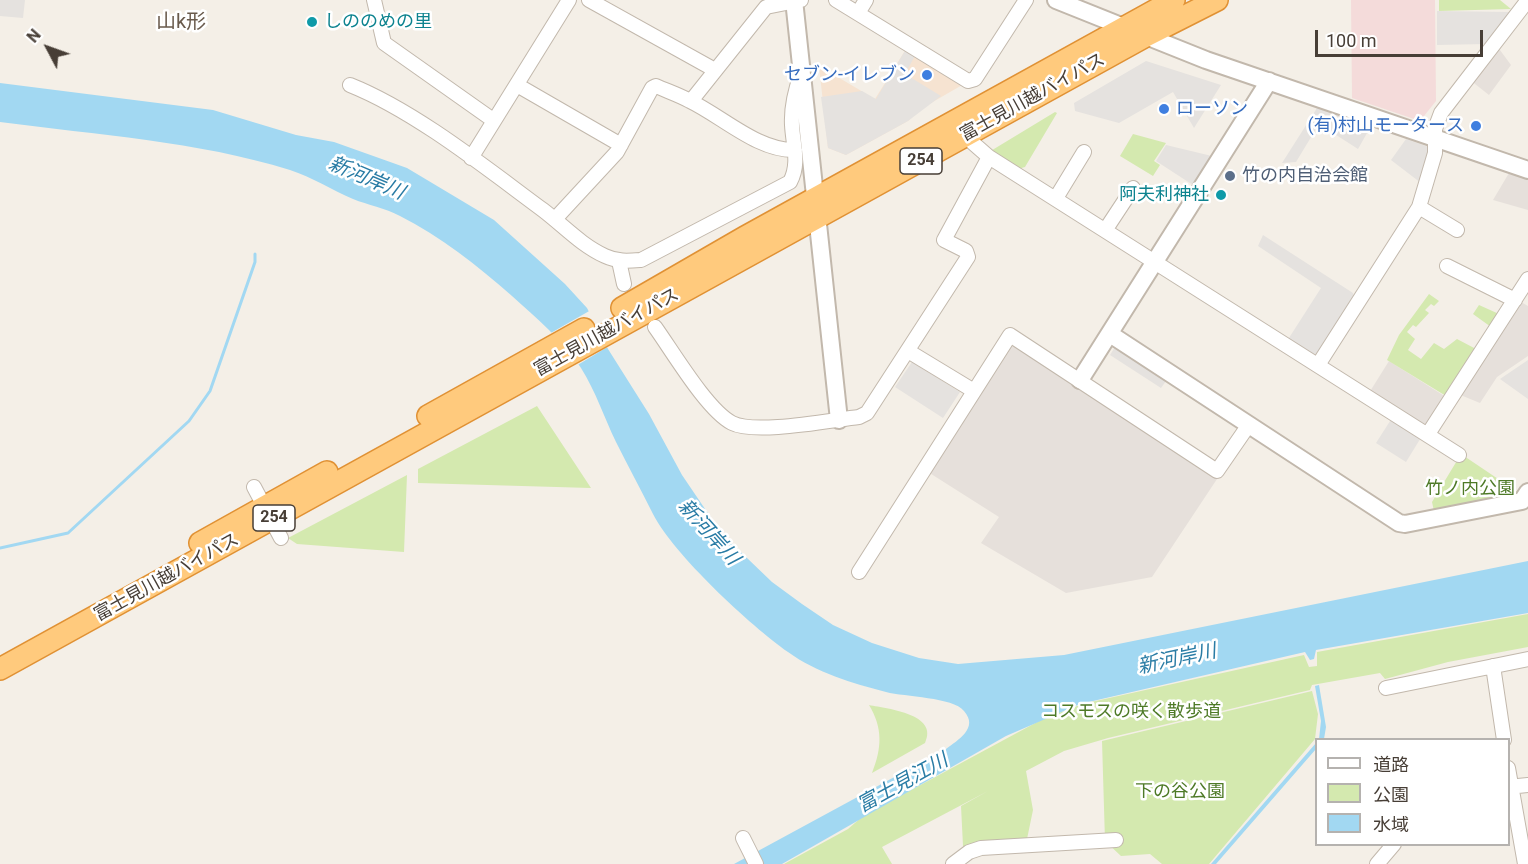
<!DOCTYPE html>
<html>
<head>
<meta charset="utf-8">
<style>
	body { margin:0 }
	#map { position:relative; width:1528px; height:864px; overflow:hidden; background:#f4efe7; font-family:Roboto,"Noto Sans JP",sans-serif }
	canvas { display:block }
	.legend { position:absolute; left:1315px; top:738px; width:195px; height:108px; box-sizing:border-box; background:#fff; border:2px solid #b5b2af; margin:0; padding:8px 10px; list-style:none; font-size:18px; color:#473e36 }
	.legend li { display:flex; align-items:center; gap:12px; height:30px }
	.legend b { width:30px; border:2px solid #b5b2af }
	.north { position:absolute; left:18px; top:18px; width:60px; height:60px; -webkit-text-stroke:4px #fff; paint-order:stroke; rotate:311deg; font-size:16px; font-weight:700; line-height:24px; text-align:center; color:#473e36 }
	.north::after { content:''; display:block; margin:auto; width:21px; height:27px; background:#473e36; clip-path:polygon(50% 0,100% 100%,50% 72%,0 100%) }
	.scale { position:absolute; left:1315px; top:30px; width:168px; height:27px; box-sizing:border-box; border:3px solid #473e36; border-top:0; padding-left:8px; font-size:18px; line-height:21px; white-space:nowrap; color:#473e36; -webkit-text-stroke:4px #fff; paint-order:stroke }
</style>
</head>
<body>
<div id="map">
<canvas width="1528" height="864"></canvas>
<ul class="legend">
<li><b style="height:8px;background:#fff"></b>道路</li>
<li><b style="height:16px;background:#d4e9af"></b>公園</li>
<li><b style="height:16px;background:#a2d8f2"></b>水域</li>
</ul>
<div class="north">N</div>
<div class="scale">100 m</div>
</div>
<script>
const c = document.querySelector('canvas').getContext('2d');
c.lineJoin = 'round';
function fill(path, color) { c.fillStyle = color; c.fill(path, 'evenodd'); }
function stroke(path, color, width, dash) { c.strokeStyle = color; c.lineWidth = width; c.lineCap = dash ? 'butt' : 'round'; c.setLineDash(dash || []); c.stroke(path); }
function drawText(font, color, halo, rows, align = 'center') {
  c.font = font + ' Roboto,"Noto Sans JP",sans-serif'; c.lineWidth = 5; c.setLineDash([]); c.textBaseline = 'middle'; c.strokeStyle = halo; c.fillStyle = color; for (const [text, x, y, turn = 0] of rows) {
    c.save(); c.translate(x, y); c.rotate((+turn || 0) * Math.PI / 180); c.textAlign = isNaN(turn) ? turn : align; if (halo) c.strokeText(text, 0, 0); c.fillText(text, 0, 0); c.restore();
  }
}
fill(new Path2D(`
	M 906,49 L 964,84 L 924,107 L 908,121 L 846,155 L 828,148 L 819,66 L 875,99 Z`), '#f6e3d1');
fill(new Path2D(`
	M 1497,46 L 1511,65 L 1489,95 L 1470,80 Z
	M 1509,173 L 1528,180 L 1528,210 L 1493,200 Z
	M 1519,301 L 1528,306 L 1528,356 L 1497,377 L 1480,403 L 1458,394 Z
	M 1009,346 L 1019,347 L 1219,476 L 1152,577 L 1066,593 L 981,543 L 999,517 L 928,472 Z
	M 1389,361 L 1446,397 L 1426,428 L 1369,393 Z`), '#e6e0db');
fill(new Path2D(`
	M 1351,0 L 1435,0 L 1436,101 L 1420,121 L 1352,98 Z`), '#f4dbda');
fill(new Path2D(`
	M 1439,0 L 1500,0 L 1511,9 L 1439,11 Z
	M 1055,112 L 1057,113 L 1025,167 L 1018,169 L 989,152 Z
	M 1133,134 L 1166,143 L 1154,161 L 1160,165 L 1153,176 L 1120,156 Z
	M 1429,294 L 1439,301 L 1434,306 L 1431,304 L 1425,310 L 1429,313 L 1416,327 L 1413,325 L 1407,332 L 1415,339 L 1408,350 L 1421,359 L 1434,343 L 1444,349 L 1457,339 L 1476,349 L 1446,396 L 1387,360 L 1399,335 Z
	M 1479,305 L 1499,314 L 1491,327 L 1473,314 Z
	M 537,406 L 591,488 L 418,483 L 418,469 Z
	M 1461,454 L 1519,493 L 1436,520 L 1432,502 Z
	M 407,475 L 404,552 L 297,544 L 288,538 Z
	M 1528,614 L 1528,647 L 1448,662 L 1385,679 L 1380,673 L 1312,685 L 1310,690 L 1108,738 L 1064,751 L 1026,771 L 1033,810 L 1027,839 L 965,850 L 963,846 L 961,806 L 988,791 L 882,847 L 892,864 L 784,864 L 848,829 L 863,816 L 1039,721 L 1082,704 L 1304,655 L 1309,667 L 1317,666 L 1317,652 Z
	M 1312,691 L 1318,714 L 1315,739 L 1209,864 L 1162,864 L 1150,854 L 1121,856 L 1105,841 L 1102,741 Z
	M 869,705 C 889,709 939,714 925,743 L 872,773 C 882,748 883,728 869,705 Z`), '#d4e9af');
fill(new Path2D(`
	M 0,0 L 25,0 L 23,18 L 0,16 Z
	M 1437,11 L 1511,12 L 1486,44 L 1437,45 Z
	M 906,49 L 916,54 L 905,74 L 941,96 L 908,121 L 846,155 L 828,148 L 821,97 L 862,91 L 876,99 Z
	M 1146,61 L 1221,85 L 1194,128 L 1173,92 L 1119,123 L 1075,111 L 1074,103 Z
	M 1317,108 L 1371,126 L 1358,149 L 1319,124 L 1296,162 L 1282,163 Z
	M 1406,139 L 1429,147 L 1421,183 L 1391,160 Z
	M 1166,145 L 1216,157 L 1196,187 L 1156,161 Z
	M 1263,235 L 1353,293 L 1355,300 L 1319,358 L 1287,341 L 1321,288 L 1258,246 Z
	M 1115,347 L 1166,381 L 1161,388 L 1110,355 Z
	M 1528,360 L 1528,399 L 1500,379 Z
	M 912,362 L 960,392 L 943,418 L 895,387 Z
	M 1392,418 L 1422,436 L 1406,462 L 1376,443 Z`), '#e5e2df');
fill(new Path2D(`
	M 0,83 L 213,110 L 296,135 L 334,142 L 407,168 L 494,220 L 565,284 L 587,308 L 608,349 L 649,414 L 682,475 L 722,534 L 772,582 L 802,604 L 833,625 L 872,643 L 919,658 L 958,664 L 1064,655 L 1528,561 L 1528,613 L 1316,650 L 1314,659 L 1310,660 L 1305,652 L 1080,704 L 1006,736 L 782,864 L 734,864 L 946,749 C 958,740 979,728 964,711 C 953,697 905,697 886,692 C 852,683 817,673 788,652 C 751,626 673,554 653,514 C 641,490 628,466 616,442 C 604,417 596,392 581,368 C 563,340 536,318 512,296 C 478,266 440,236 400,216 C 385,208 368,205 353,199 C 332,190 312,177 290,170 C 197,141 97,135 0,122 Z
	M 1319,685 L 1326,727 L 1324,739 L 1319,739 L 1321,721 L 1315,686 Z
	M 1316,743 L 1316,749 L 1216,864 L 1211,864 Z`), '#a2d8f2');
fill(new Path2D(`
	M 591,310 L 609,346 L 576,366 L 549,334 Z`), '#f4efe7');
stroke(new Path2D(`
	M 0,548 L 68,533 L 189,421 L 210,391 L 255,262 L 255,254`), '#a2d8f2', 3);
const minor = new Path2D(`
	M 374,0 L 384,43 L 493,120
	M 589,0 L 715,70
	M 836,0 L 968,81 L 975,79 L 1026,0
	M 858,13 L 866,0
	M 350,85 C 415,111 486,168 543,210 C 564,226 581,245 605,256 C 618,262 628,261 641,260 L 790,182 C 800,164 793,145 792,125 C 791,107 795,91 801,74
	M 517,85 L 621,145
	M 691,101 L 766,7 L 801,0
	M 965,136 L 989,157 L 1459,455
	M 471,158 L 569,0
	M 1056,198 L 1084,152
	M 1419,207 L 1457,230
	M 555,219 L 617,152 L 652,88 L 656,86 C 667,91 679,95 690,101 C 723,117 758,151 795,150
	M 1106,229 L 1133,188
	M 619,261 L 624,284
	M 1447,266 L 1515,300
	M 655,327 C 673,352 707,410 732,423 C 755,435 831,420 859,417 L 867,413 L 968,257 L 966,251 L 944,240 L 989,157
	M 908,351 L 974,391
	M 1318,365 L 1419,207 L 1435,153 L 1435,129 L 1441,113 L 1528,0
	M 1428,434 L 1528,279
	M 254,487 L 281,538
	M 859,572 L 1010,335 L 1217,471 L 1248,426
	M 1493,666 L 1504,740
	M 1386,688 L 1528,659
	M 1508,768 L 1525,864
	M 1508,787 L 1528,785
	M 743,838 L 756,864
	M 953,864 L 969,852 L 981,848 L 1116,840
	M 1377,864 L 1394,844`);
const tertiary = new Path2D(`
	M 794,0 L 839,420
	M 1056,0 L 1206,60 L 1528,170
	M 1110,334 L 1399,523 L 1405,524 L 1522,501 L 1528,492
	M 1080,380 L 1269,81`);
const trunk = new Path2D(`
	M 622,308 L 745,237 L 1174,0
	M 428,416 L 584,329
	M 200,543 L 327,472
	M 0,669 L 1144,37 L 1217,0`);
stroke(minor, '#c2b8ac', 16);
stroke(tertiary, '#c2b8ac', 20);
stroke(trunk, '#e09134', 24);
stroke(minor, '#fff', 14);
stroke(tertiary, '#fff', 16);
stroke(trunk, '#ffca7d', 21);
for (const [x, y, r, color] of [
	[312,22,6,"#0f9aa8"],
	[927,75,6,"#3f7fe0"],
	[1164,109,6,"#3f7fe0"],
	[1476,126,6,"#3f7fe0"],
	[1230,176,6,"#5c6f8a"],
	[1221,195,6,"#0f9aa8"]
]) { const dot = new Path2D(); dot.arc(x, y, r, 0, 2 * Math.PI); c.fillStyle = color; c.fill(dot); stroke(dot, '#fff', 2); }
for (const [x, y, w] of [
	[921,161,42],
	[274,518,42]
]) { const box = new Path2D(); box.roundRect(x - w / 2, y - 13, w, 26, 4.5); c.fillStyle = '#fff'; c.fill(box); stroke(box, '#473e36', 1.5); }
drawText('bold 16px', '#473e36', null, [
	["254",921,161],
	["254",274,518]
]);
drawText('18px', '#0d838f', '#fff', [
	["しののめの里",324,22],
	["阿夫利神社",1209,195,"right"]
], 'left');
drawText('18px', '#366cbe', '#fff', [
	["セブン-イレブン",915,75],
	["ローソン",1176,109,"left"],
	["(有)村山モータース",1464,126]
], 'right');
drawText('18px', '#473e36', '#fff', [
	["富士見川越バイパス",1033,98,-29],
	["富士見川越バイパス",607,333,-29],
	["富士見川越バイパス",167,578,-29]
]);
drawText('18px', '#4e5e75', '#fff', [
	["竹の内自治会館",1242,176]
], 'left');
drawText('18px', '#4e7a27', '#fff', [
	["竹ノ内公園",1470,489],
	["コスモスの咲く散歩道",1131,712],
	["下の谷公園",1180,792]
]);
drawText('20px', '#6a5b4d', '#fff', [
	["山k形",181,23]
]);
drawText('italic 20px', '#297ca5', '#fff', [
	["新河岸川",366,179,23],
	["新河岸川",708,533,48],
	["新河岸川",1177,660,-12],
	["富士見江川",903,784,-29]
]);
</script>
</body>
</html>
